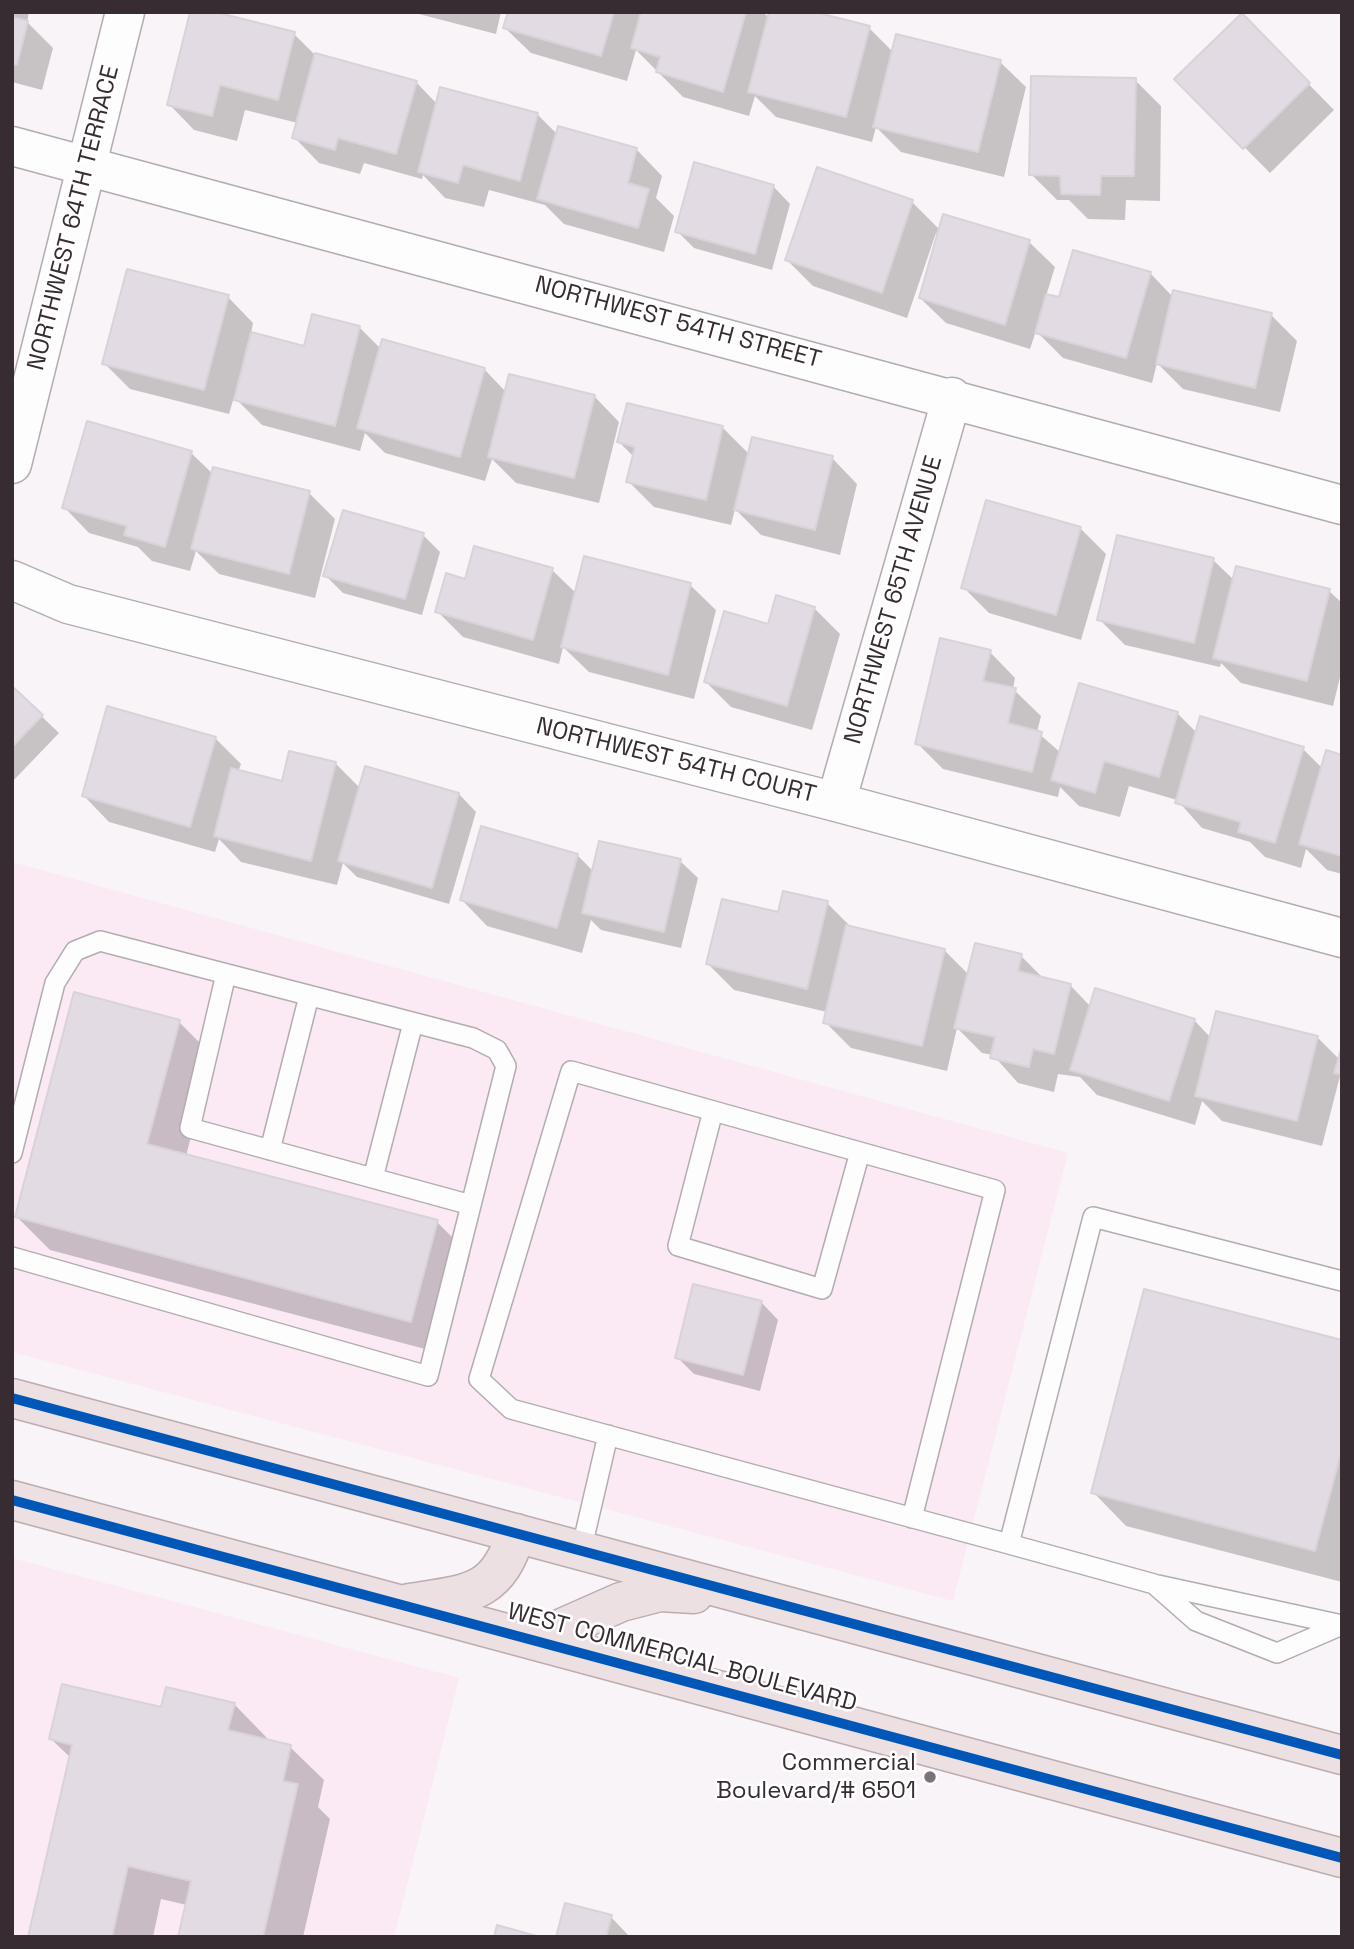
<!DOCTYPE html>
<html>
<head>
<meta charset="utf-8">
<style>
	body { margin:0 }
	#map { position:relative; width:1354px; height:1949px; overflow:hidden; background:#f9f4f7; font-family:"Space Grotesk",sans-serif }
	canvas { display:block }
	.frame { position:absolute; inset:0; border:14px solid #372c32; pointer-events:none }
</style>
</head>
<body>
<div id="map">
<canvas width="1354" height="1949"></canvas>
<div class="frame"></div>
</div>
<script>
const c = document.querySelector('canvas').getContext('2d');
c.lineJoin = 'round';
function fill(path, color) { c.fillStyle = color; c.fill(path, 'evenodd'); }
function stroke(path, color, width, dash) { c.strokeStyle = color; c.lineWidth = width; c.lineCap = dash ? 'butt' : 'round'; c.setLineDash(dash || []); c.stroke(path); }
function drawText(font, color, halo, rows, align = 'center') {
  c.font = font + ' "Space Grotesk",sans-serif'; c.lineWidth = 5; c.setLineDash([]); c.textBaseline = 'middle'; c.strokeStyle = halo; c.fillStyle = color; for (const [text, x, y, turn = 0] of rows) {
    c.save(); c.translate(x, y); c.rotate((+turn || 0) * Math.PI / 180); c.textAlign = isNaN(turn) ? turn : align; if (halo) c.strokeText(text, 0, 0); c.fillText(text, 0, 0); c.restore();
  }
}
fill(new Path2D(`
	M 12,862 L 1068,1153 L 953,1601 L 12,1352 Z
	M 12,1558 L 459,1678 L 394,1937 L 12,1937 Z`), '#fbeaf4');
fill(new Path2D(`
	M 12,12 L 29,12 L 27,22 L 53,48 L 42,90 L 12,82 Z
	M 411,12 L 501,12 L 496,34 Z
	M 510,12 L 763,12 L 769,18 L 869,28 L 893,52 L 1000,62 L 1026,87 L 1004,177 L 901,152 L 876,127 L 872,142 L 776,117 L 755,96 L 749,116 L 683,97 L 636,50 L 627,81 L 531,53 L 505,28 Z
	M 1242,16 L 1334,110 L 1270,173 L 1177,79 Z
	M 294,34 L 315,55 L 416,82 L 437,104 L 537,114 L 557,134 L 559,128 L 637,150 L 662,176 L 656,198 L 674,216 L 664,252 L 564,224 L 545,205 L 489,190 L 484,207 L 445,198 L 423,175 L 422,179 L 364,163 L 360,174 L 319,163 L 294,137 L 298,123 L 245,110 L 237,141 L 194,130 L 169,104 Z
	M 1135,80 L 1161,106 L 1160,201 L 1126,200 L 1125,220 L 1088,219 L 1069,200 L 1057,200 L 1031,174 Z
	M 818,170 L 912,202 L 940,230 L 1029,242 L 1055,267 L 1046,296 L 1060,299 L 1150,273 L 1173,297 L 1271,315 L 1297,341 L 1280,412 L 1183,389 L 1157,363 L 1152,383 L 1063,358 L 1036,331 L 1030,349 L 946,323 L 920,298 L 939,234 L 936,233 L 907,318 L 813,286 L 787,260 Z
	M 773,186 L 790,204 L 772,270 L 694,248 L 677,231 Z
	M 228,297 L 253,323 L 251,334 L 305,348 L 359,327 L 381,349 L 484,369 L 506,392 L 594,396 L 619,422 L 599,503 L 516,483 L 492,459 L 485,481 L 385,453 L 365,433 L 360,451 L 262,425 L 234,397 L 229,414 L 130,389 L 104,363 Z
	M 722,427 L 749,454 L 832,458 L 857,484 L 840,555 L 761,535 L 735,509 L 731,525 L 654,507 L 628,481 L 634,457 L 619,442 Z
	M 191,453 L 213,474 L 309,493 L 335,519 L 315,598 L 219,574 L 196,551 L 190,571 L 152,561 L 138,547 L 89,533 L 64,507 Z
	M 1080,528 L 1106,554 L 1081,640 L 989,613 L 963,587 Z
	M 423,535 L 440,552 L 422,615 L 343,593 L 325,575 Z
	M 1213,560 L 1234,580 L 1329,591 L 1342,603 L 1342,669 L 1333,706 L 1241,683 L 1221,663 L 1220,667 L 1125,645 L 1099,619 Z
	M 552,570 L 577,594 L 690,585 L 716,610 L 694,699 L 589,672 L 563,647 L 559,664 L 463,637 L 437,611 Z
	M 814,608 L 840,634 L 812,730 L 731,707 L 706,682 Z
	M 990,652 L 1015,678 L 1013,689 L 1041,716 L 1037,732 L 1061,753 L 1177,713 L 1197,733 L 1303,749 L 1322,768 L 1342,756 L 1342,874 L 1327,870 L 1306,849 L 1301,868 L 1265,857 L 1250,842 L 1202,828 L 1177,800 L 1129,786 L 1120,817 L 1079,806 L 1060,787 L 1058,797 L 943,769 L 917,743 Z
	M 12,688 L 59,733 L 12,782 Z
	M 215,738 L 241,764 L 238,772 L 283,783 L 335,763 L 361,789 L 366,768 L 459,794 L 476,812 L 449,904 L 357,877 L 343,863 L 337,885 L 241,862 L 219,839 L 215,852 L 109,822 L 84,796 Z
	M 577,855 L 594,872 L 680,861 L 698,878 L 681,948 L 601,930 L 591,920 L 582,953 L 487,926 L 462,900 Z
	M 827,903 L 853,929 L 944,950 L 969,975 L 1021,956 L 1044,979 L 1070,985 L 1091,1007 L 1194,1020 L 1211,1038 L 1317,1037 L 1340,1060 L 1342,1052 L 1342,1078 L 1340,1076 L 1322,1146 L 1222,1121 L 1202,1101 L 1195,1125 L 1097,1095 L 1080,1077 L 1058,1074 L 1054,1092 L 1018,1083 L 993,1055 L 982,1053 L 957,1028 L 947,1071 L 851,1048 L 825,1022 L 827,1012 L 734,990 L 708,964 L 779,914 Z
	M 179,1022 L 212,1055 L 186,1156 L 437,1222 L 470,1255 L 444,1354 L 50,1250 L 17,1217 Z
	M 761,1302 L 778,1320 L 760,1391 L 694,1374 L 677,1357 Z
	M 1342,1342 L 1342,1582 L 1126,1526 L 1093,1492 Z
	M 234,1704 L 267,1738 L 266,1741 L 290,1747 L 324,1780 L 318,1807 L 330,1819 L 303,1937 L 179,1937 L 187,1905 L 161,1899 L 153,1937 L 30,1937 L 71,1758 L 51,1739 L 163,1709 Z
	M 611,1917 L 630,1937 L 558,1937 Z`), '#0003');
const building = new Path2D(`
	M 190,12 L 215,12 L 295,32 L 278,100 L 220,85 L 212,116 L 167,105 Z
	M 508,12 L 614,12 L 601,56 L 503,28 Z
	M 641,12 L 746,12 L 723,92 L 656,72 L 660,57 L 631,48 Z
	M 769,12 L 815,12 L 870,26 L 846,117 L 748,92 Z
	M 1242,13 L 1310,83 L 1243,149 L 1174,79 Z
	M 12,17 L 28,21 L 17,65 L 12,64 Z
	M 896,34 L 1001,60 L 978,152 L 873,127 Z
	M 315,53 L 417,81 L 396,154 L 338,138 L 335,150 L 292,138 Z
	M 1031,76 L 1136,78 L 1134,176 L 1101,176 L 1100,195 L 1061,194 L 1060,176 L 1029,175 Z
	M 440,87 L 538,113 L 520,181 L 463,165 L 458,183 L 418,172 Z
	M 558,126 L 637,148 L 628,183 L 649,189 L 638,228 L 537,199 Z
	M 694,162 L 774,185 L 755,254 L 675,232 Z
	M 817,167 L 913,200 L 882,293 L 785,260 Z
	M 943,214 L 1030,240 L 1005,325 L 919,298 Z
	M 1073,250 L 1151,272 L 1126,358 L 1035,333 L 1046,294 L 1059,297 Z
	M 127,269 L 229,295 L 204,390 L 102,364 Z
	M 1173,290 L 1272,313 L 1255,388 L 1156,364 Z
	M 312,314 L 360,326 L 335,426 L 234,400 L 251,332 L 304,346 Z
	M 382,339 L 485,368 L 460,457 L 357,428 Z
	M 509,374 L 595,395 L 574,478 L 488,457 Z
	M 627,403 L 723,426 L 706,500 L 626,482 L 635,447 L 617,442 Z
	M 87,421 L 192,451 L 165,547 L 124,535 L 127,526 L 62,508 Z
	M 752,437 L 833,456 L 815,530 L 734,510 Z
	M 213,467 L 310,491 L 289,574 L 191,549 Z
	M 986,500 L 1081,527 L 1056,615 L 961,588 Z
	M 343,510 L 424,533 L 405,599 L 323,576 Z
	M 1117,535 L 1214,558 L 1194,643 L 1097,620 Z
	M 474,546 L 553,568 L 533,640 L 435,612 L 446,573 L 465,579 Z
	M 584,556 L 691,583 L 668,675 L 561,647 Z
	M 1236,566 L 1330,589 L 1307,681 L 1213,658 Z
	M 776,595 L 815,607 L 787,706 L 704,682 L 724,611 L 768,624 Z
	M 940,638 L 991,650 L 983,681 L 1016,688 L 1008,723 L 1042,732 L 1032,772 L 915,744 Z
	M 1079,683 L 1178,712 L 1159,777 L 1104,761 L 1095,793 L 1051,780 Z
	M 12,686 L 43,715 L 12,747 Z
	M 107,706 L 216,737 L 190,827 L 82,796 Z
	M 1200,716 L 1304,747 L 1275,843 L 1238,832 L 1241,822 L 1175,803 Z
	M 1326,750 L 1342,755 L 1342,856 L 1299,844 Z
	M 289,751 L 336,762 L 311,861 L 214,836 L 231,768 L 282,781 Z
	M 365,766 L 459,793 L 432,888 L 338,861 Z
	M 481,826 L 578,854 L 557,928 L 460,900 Z
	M 599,841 L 681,859 L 664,932 L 582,913 Z
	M 783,891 L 828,901 L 807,989 L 706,964 L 722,899 L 778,912 Z
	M 846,925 L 945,949 L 922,1046 L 823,1023 Z
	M 975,943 L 1022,954 L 1018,971 L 1071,984 L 1054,1054 L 1033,1049 L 1029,1067 L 990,1058 L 995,1037 L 954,1028 Z
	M 1095,988 L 1195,1019 L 1169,1101 L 1070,1070 Z
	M 74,992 L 180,1020 L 147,1144 L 438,1220 L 411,1322 L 15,1217 Z
	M 1216,1011 L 1318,1036 L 1297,1121 L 1195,1096 Z
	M 1342,1046 L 1342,1075 L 1334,1073 Z
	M 693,1284 L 762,1301 L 743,1375 L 675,1358 Z
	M 1144,1289 L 1342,1340 L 1342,1449 L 1315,1551 L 1091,1493 Z
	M 62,1684 L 161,1707 L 166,1687 L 235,1703 L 228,1730 L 291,1745 L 283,1781 L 298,1784 L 263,1937 L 178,1937 L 191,1881 L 128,1866 L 112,1937 L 28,1937 L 72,1745 L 49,1739 Z
	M 565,1903 L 612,1915 L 606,1937 L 556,1937 Z
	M 497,1925 L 540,1937 L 494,1937 Z`);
fill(building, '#e2dbe4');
stroke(building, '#d9d3d9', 2);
const service = new Path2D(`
	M 226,974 L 190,1128 L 471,1205
	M 713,1111 L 678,1246 L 822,1289 L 860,1152
	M 270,1150 L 309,996
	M 12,1153 L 55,983 L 75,951 L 100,941 L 473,1038 L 497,1050 L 506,1066 L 428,1376 L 12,1257
	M 373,1178 L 413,1023
	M 1342,1281 L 1093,1217 L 1009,1544 L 1154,1584 L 1196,1621 L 1277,1653 L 1342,1625
	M 912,1518 L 995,1190 L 571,1071 L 479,1379 L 511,1409 L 1009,1544
	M 581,1551 L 608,1435
	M 1158,1585 L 1342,1625`);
const minor = new Path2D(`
	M 12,146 L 1342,505
	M 12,464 L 125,12
	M 12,580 L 68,604 L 836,802 L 1342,938
	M 836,802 L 952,397`);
const trunk = new Path2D(`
	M 12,1398 L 1342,1755
	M 12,1500 L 1342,1858
	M 409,1603 C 468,1594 498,1595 516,1533
	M 535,1640 L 621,1602 L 660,1592 L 694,1594`);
stroke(service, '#b3acb0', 22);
stroke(minor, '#b3acb0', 41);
stroke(trunk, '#bdacb0', 41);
stroke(service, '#fefdfe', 19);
stroke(minor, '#fefdfe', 38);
stroke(trunk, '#ece0e2', 38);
stroke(new Path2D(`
	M 12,1398 L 1342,1755
	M 12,1500 L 1342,1858`), '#0057b8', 10);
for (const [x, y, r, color] of [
	[930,1777,7,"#7b7277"]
]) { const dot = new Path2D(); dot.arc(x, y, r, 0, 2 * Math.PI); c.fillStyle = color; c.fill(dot); stroke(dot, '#fff', 2.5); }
drawText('24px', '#372c32', '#fff', [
	["NORTHWEST 64TH TERRACE",74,218,-76],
	["NORTHWEST 54TH STREET",678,323,15],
	["NORTHWEST 65TH AVENUE",894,600,-74],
	["NORTHWEST 54TH COURT",676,761,14],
	["WEST COMMERCIAL BOULEVARD",682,1658,15]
]);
drawText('24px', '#372c32', '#fff', [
	["Commercial",916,1763],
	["Boulevard/# 6501",916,1791]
], 'right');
</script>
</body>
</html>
